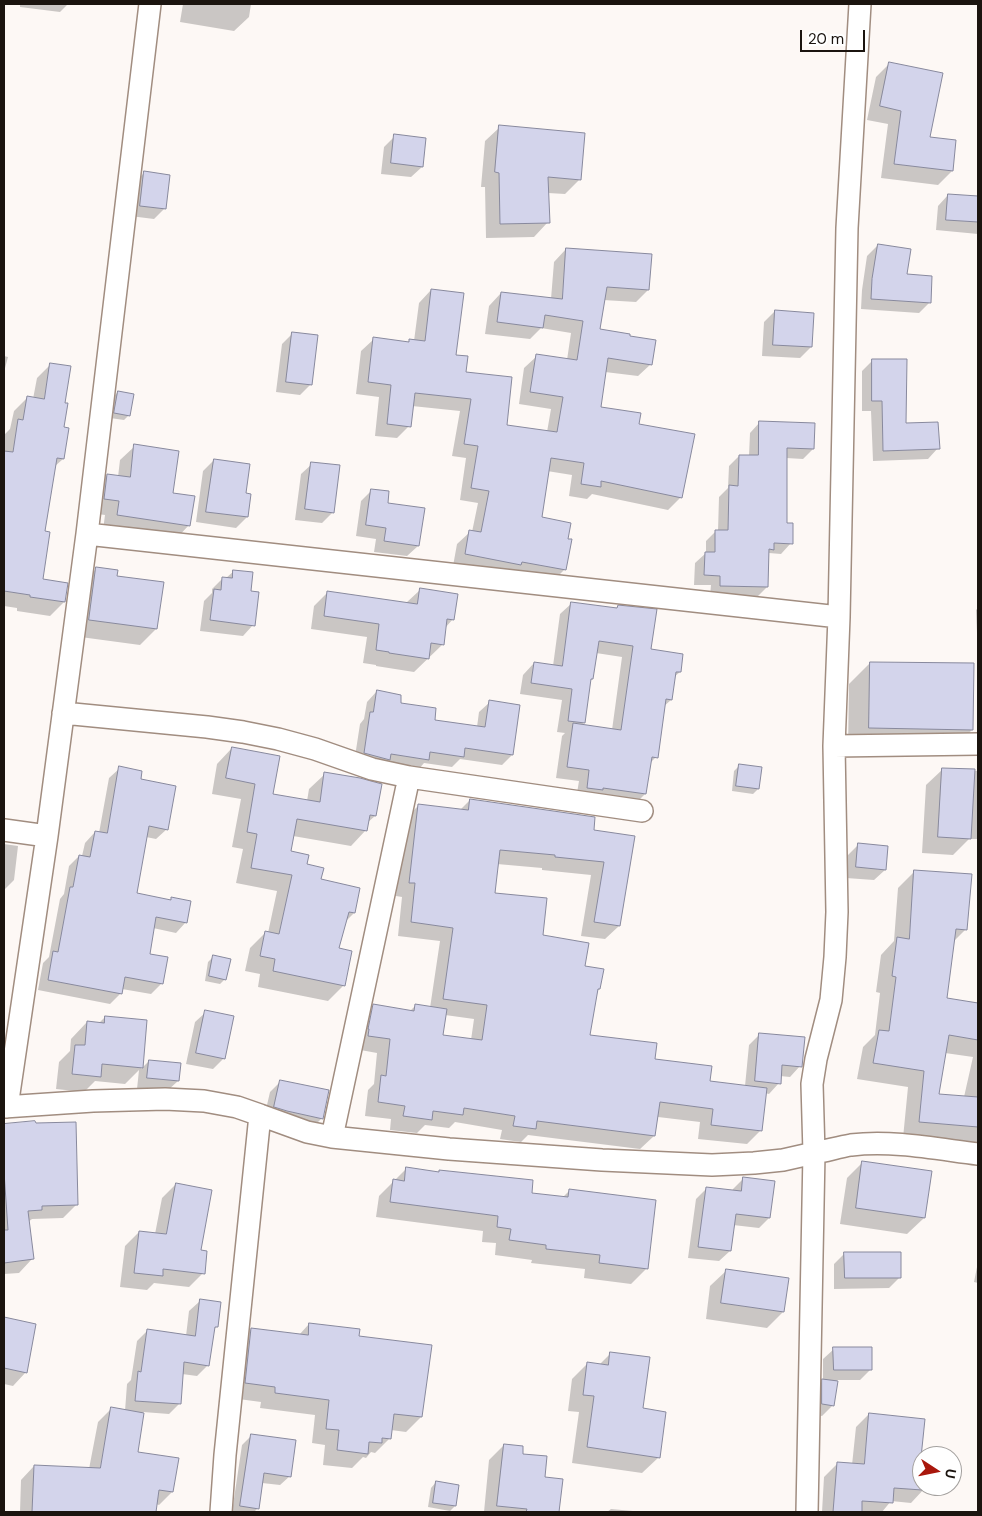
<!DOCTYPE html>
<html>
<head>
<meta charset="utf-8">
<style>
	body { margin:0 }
	#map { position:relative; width:982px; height:1516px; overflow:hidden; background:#fdf8f5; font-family:"DM Sans",sans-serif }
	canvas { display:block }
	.frame { position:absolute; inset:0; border:5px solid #1b140f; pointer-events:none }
	.north { position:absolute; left:912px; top:1446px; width:50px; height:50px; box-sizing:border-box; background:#fff; border:1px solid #a4a19f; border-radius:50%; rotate:101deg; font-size:14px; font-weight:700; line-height:20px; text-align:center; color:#1b140f }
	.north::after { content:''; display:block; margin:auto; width:18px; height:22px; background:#a9170c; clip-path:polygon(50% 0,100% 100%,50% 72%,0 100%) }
	.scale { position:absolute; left:800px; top:30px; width:65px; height:22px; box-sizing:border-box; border:2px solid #1b140f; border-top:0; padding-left:6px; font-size:15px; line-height:18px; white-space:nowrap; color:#1b140f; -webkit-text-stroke:4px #fff; paint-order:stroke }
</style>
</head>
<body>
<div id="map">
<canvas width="982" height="1516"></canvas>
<div class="frame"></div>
<div class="north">U</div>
<div class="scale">20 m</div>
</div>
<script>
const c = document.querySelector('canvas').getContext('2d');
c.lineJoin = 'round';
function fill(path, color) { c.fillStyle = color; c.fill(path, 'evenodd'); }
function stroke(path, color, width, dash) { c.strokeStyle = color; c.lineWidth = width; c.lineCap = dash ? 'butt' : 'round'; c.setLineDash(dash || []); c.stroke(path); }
fill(new Path2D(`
	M 11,4 L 68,4 L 60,12 L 20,7 L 20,5 Z
	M 183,4 L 251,4 L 249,17 L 234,31 L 180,22 Z
	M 890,63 L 929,138 L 952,171 L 938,185 L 881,178 L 888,124 L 867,120 L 876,77 Z
	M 500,127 L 579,180 L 565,194 L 548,193 L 548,222 L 534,237 L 486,238 L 485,187 L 481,187 L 485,141 Z
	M 395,136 L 422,167 L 411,177 L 381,174 L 384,147 Z
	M 144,173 L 165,208 L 154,219 L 130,216 L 134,183 Z
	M 948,195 L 978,198 L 978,234 L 936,230 L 938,206 Z
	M 878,245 L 930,302 L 919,313 L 861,309 L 862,290 L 867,256 Z
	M 566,249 L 648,290 L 636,302 L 603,300 L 599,330 L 651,364 L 638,376 L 605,372 L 599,408 L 638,425 L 681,497 L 668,510 L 592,494 L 587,499 L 569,496 L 572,475 L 547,471 L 540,518 L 565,569 L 553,581 L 453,566 L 457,544 L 470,532 L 472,532 L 478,503 L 460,500 L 466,458 L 452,456 L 460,411 L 412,406 L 409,426 L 397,438 L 375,436 L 379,397 L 356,394 L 361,351 L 374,339 L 407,343 L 409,341 L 414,341 L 419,303 L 431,290 L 455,356 L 465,373 L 505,426 L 547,432 L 551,409 L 519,404 L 524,368 L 537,356 L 567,360 L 571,333 L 541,328 L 530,339 L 485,334 L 489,306 L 501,293 L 551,299 L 554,262 Z
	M 775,311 L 811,347 L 800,358 L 762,356 L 764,322 Z
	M 293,333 L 311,384 L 300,395 L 276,392 L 282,344 Z
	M 4,356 L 8,357 L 4,372 Z
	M 873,360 L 905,424 L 938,448 L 928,459 L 873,461 L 871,411 L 862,411 L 862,371 Z
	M 51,364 L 64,404 L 63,459 L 54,467 L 44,532 L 41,580 L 67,584 L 64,602 L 50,616 L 17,611 L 17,608 L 4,606 L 4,442 L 5,434 L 10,429 L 14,411 L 27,398 L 33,399 L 37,378 Z
	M 118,392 L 129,415 L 124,420 L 110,418 L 113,397 Z
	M 760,422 L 813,449 L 803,459 L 786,458 L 785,524 L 791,543 L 781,554 L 769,553 L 767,587 L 757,597 L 710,596 L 711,585 L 694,585 L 695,563 L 706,553 L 706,541 L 716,531 L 718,531 L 719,497 L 728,488 L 729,466 L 739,456 L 749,456 L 750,433 Z
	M 135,446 L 172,494 L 189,525 L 175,540 L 103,530 L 105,515 L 90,513 L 93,490 L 107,475 L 118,477 L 120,460 Z
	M 214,460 L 245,494 L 247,517 L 236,528 L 196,522 L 203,471 Z
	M 312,464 L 333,512 L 322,523 L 295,520 L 301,474 Z
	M 372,490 L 386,504 L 418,546 L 407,556 L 374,552 L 376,539 L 356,536 L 361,501 Z
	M 97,568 L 115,577 L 156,629 L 140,645 L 73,636 L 81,584 Z
	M 234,571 L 249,592 L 253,625 L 243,636 L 200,631 L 204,601 L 212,593 L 212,589 L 223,578 L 226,578 Z
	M 420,590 L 453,619 L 445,628 L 442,645 L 414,672 L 376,666 L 376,665 L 363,663 L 367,637 L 311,629 L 314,606 L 328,592 L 406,603 Z
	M 572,603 L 616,609 L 618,606 L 650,650 L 680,672 L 674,677 L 671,700 L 663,707 L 656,757 L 649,764 L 645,794 L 634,805 L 576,799 L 579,781 L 556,778 L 562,736 L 565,733 L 557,732 L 562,700 L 520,694 L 523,675 L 534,663 L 553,666 L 560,614 ZM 596,653 L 622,657 L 612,730 L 581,725 L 584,723 L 590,681 L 592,679 Z
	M 978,608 L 978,633 L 977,633 L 976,610 Z
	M 870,663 L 972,730 L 950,751 L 848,749 L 849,684 Z
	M 377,691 L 433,721 L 477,727 L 479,712 L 490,702 L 512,755 L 502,765 L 460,759 L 452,767 L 424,763 L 418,770 L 354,763 L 360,724 L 364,719 L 367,702 Z
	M 232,748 L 272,795 L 307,801 L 309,789 L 325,774 L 375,816 L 367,823 L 366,830 L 351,846 L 293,836 L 290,852 L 306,865 L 354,913 L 345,922 L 338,949 L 344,985 L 328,1001 L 258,987 L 260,974 L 245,971 L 250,948 L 265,933 L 268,933 L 277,891 L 236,883 L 243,849 L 232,847 L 241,799 L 212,794 L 217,764 Z
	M 739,766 L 758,789 L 753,794 L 732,791 L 734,771 Z
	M 120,768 L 139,780 L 167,829 L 156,839 L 146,837 L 136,894 L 169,901 L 171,899 L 186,922 L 176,933 L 153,928 L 148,955 L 162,983 L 151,994 L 122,989 L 121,993 L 110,1004 L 38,990 L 43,963 L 49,957 L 60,899 L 64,894 L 69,866 L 79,856 L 82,856 L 85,843 L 95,832 L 99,833 L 109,778 Z
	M 943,769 L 978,771 L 978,839 L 969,839 L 953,855 L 922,853 L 926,785 Z
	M 470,800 L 592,831 L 633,837 L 619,926 L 605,939 L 581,936 L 591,875 L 542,870 L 542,868 L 497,864 L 494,894 L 542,936 L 583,967 L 599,989 L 597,991 L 589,1036 L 654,1060 L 708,1083 L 745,1086 L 749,1045 L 760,1034 L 800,1066 L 790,1077 L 780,1076 L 779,1083 L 769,1094 L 765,1093 L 761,1130 L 747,1144 L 698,1139 L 700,1122 L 658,1117 L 654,1136 L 640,1149 L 528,1135 L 521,1142 L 500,1139 L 502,1130 L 455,1122 L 449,1128 L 425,1125 L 417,1133 L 390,1130 L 391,1119 L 365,1116 L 368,1090 L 374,1084 L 377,1053 L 355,1049 L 360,1019 L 374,1006 L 410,1011 L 416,1005 L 430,1008 L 440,941 L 398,936 L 402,897 L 396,896 L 405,819 L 419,805 L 460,810 ZM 445,1015 L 474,1019 L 471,1040 L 442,1037 Z
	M 4,844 L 18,846 L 14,880 L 4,890 Z
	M 859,844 L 885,870 L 874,880 L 846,878 L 848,855 Z
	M 915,871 L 966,929 L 953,942 L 946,999 L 978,1004 L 978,1158 L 903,1138 L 908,1087 L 857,1079 L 863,1047 L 875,1035 L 880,993 L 876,992 L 881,955 L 894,941 L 898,888 ZM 945,1053 L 973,1057 L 964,1097 L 938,1095 Z
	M 213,957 L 225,979 L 220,984 L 205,981 L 208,962 Z
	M 206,1012 L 224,1058 L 213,1069 L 186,1064 L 195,1022 Z
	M 105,1017 L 146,1021 L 141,1069 L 149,1061 L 178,1081 L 167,1091 L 137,1089 L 139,1070 L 125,1084 L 95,1081 L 84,1092 L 56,1089 L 59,1062 L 70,1051 L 71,1039 L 87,1022 L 99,1023 Z
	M 280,1082 L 322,1118 L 311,1129 L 264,1118 L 270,1092 Z
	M 34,1123 L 77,1204 L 63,1218 L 32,1219 L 28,1222 L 32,1259 L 19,1273 L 4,1274 L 4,1125 Z
	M 863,1162 L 924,1218 L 907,1234 L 840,1224 L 847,1178 Z
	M 406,1169 L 438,1173 L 439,1171 L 530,1194 L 562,1198 L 569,1191 L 646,1269 L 631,1284 L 584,1278 L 585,1269 L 531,1263 L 532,1260 L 495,1255 L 496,1243 L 482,1242 L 483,1231 L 376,1217 L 379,1196 Z
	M 743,1179 L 769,1218 L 759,1228 L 733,1225 L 730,1251 L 719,1261 L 688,1258 L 696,1199 L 707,1188 L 732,1191 L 733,1189 Z
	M 176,1184 L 199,1251 L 203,1273 L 189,1287 L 154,1283 L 147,1290 L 120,1287 L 125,1246 L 139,1232 L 155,1234 L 162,1198 Z
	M 845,1253 L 900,1277 L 889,1288 L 834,1289 L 834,1264 Z
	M 978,1262 L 978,1283 L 974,1282 Z
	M 727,1270 L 783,1312 L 767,1328 L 706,1319 L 710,1286 Z
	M 200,1301 L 217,1326 L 213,1330 L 208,1365 L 197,1376 L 182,1374 L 180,1403 L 169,1414 L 143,1412 L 136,1453 L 172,1492 L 159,1505 L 156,1504 L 154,1512 L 20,1512 L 21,1480 L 34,1466 L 89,1469 L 98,1422 L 111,1409 L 125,1411 L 127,1384 L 131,1380 L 137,1341 L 148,1330 L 186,1336 L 189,1311 Z
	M 4,1319 L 35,1325 L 26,1372 L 13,1386 L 4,1384 Z
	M 309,1324 L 358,1337 L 430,1346 L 421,1417 L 406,1432 L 391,1430 L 390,1438 L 375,1453 L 371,1452 L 366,1458 L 363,1457 L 352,1468 L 323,1465 L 325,1445 L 312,1443 L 315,1415 L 260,1408 L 261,1402 L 231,1398 L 236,1344 L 251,1329 L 299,1335 Z
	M 834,1349 L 871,1369 L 860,1380 L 837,1380 L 833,1405 L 822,1416 L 811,1414 L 812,1391 L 823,1381 L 823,1359 Z
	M 610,1354 L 642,1409 L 659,1457 L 642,1473 L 572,1463 L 579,1412 L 568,1411 L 572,1379 L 588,1363 L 599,1365 Z
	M 869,1414 L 918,1469 L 922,1469 L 922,1486 L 925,1486 L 924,1489 L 911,1503 L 891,1501 L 882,1512 L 822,1512 L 824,1477 L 837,1464 L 852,1465 L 856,1427 Z
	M 252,1435 L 290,1476 L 280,1485 L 262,1483 L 258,1508 L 254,1512 L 232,1512 L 242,1445 Z
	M 504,1445 L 521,1455 L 543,1478 L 561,1480 L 558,1512 L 484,1512 L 489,1460 Z
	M 436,1482 L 455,1506 L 450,1511 L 428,1507 L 431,1488 Z
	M 611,1509 L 644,1512 L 607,1512 Z`), '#0003');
const building = new Path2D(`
	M 889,62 L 943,73 L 930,137 L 956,140 L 953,171 L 894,164 L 901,111 L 880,106 Z
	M 499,125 L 585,133 L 581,180 L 548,177 L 550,223 L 500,224 L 499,173 L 495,172 Z
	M 394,134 L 426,138 L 423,167 L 391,163 Z
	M 144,171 L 170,175 L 166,209 L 140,206 Z
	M 948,194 L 978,196 L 978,222 L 946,220 Z
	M 878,244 L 911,249 L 907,274 L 932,276 L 931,303 L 871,299 L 872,279 Z
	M 566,248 L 652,254 L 649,290 L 607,287 L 600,329 L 630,334 L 630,336 L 656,340 L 652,365 L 608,358 L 601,407 L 641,413 L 639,424 L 695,434 L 682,498 L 601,481 L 601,487 L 581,484 L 584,463 L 551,458 L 542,517 L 571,523 L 568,539 L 572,539 L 566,570 L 522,562 L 521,565 L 465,554 L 469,530 L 481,532 L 489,491 L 471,488 L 478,446 L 464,444 L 471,399 L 415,393 L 411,427 L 387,424 L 391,385 L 368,382 L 373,337 L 409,342 L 409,339 L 425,341 L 431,289 L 464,293 L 456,355 L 468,356 L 466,372 L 512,377 L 507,425 L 557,432 L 563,397 L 530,392 L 536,354 L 577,360 L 583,321 L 545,315 L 543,328 L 497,322 L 501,292 L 562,299 Z
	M 775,310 L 814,313 L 812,347 L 773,345 Z
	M 292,332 L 318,335 L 312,385 L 286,382 Z
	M 872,359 L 907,359 L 906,423 L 938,422 L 940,449 L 883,451 L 882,401 L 872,401 Z
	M 50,363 L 71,366 L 65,403 L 68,403 L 64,427 L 69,428 L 64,459 L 57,458 L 45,531 L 50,532 L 43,579 L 68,583 L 65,602 L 30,597 L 30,595 L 4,591 L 4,451 L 13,452 L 18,419 L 23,420 L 27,396 L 44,399 Z
	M 118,391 L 134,394 L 130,416 L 114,413 Z
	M 759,421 L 815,423 L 814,449 L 787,448 L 787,523 L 793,523 L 793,544 L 774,543 L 774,550 L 769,549 L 768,587 L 720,586 L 720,576 L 704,575 L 705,552 L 715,552 L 715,530 L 728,530 L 729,485 L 738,486 L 739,455 L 758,455 Z
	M 134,444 L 179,451 L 173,493 L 195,496 L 190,526 L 117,515 L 119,501 L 104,499 L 107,474 L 130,477 Z
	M 214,459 L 250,464 L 246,493 L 251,494 L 248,517 L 206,512 Z
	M 311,462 L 340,465 L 334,513 L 305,509 Z
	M 371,489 L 389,491 L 388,503 L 425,508 L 419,546 L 384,541 L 386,528 L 366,525 Z
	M 96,567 L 118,570 L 117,576 L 164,582 L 157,629 L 89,620 Z
	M 233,570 L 253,572 L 251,591 L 259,592 L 255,626 L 210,620 L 214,589 L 221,590 L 222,577 L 232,578 Z
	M 420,588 L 458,594 L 454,620 L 447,619 L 444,645 L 431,643 L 429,659 L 389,653 L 389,652 L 376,650 L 379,624 L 324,616 L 327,591 L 417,604 Z
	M 571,602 L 617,608 L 618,605 L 657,609 L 651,649 L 683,654 L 681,672 L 676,672 L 672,700 L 666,699 L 658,758 L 652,757 L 646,794 L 603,788 L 603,790 L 587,788 L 589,770 L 567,767 L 573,723 L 621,730 L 633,646 L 599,641 L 593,679 L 591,679 L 585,723 L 568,721 L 572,689 L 531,683 L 534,662 L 562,666 Z
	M 870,662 L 974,663 L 973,730 L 869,728 Z
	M 377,690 L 401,695 L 401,703 L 436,708 L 435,720 L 485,727 L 489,700 L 520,705 L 513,755 L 465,748 L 464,757 L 430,752 L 429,760 L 391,754 L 390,760 L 364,753 L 370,712 L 373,712 Z
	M 232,747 L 280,756 L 273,794 L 320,802 L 324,772 L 360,778 L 382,784 L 376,816 L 370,815 L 367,831 L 297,819 L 291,851 L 309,855 L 307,864 L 324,868 L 321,879 L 360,888 L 355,913 L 349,912 L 339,948 L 352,951 L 345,986 L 273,971 L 275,959 L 260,956 L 265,931 L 279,934 L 292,875 L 251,868 L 257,834 L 247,832 L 255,784 L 226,778 Z
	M 739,764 L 762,767 L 759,789 L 736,786 Z
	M 119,766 L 142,771 L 141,779 L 176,786 L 168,830 L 149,826 L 137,893 L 171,900 L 171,897 L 191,901 L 187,923 L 156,917 L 150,954 L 168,957 L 163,984 L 125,977 L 122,994 L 48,980 L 53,951 L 58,952 L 70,887 L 73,887 L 79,855 L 90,857 L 95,831 L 107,833 Z
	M 942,768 L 975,769 L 971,839 L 938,837 Z
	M 470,799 L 595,817 L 594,830 L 635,836 L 620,926 L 594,922 L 604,862 L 555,857 L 555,855 L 500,850 L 495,893 L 547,898 L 543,935 L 589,943 L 585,966 L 604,969 L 600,989 L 598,989 L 590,1035 L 657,1043 L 655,1059 L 712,1066 L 710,1081 L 767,1088 L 762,1131 L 711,1125 L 713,1109 L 660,1102 L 655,1136 L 537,1121 L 536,1129 L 513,1126 L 515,1116 L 464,1108 L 463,1115 L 433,1111 L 432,1120 L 403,1116 L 405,1106 L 378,1102 L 381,1075 L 386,1076 L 390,1039 L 368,1036 L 369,1029 L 368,1029 L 373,1004 L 414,1011 L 415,1004 L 447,1009 L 443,1035 L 482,1040 L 487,1005 L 443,999 L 453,928 L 411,922 L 415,883 L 409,883 L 418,804 L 468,810 Z
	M 858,843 L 888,846 L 886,870 L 856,867 Z
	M 914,870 L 972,874 L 967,930 L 956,929 L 947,998 L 978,1003 L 978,1040 L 949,1035 L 939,1094 L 978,1097 L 978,1127 L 919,1122 L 924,1071 L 873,1063 L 879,1030 L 889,1031 L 896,977 L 892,976 L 897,937 L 909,939 Z
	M 213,955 L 231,959 L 226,980 L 209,976 Z
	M 205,1010 L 234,1016 L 225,1059 L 196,1053 Z
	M 105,1016 L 147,1020 L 143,1068 L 102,1064 L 101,1077 L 72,1074 L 75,1045 L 85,1045 L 87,1021 L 104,1023 Z
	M 759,1033 L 805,1037 L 802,1067 L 782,1065 L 781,1084 L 755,1081 Z
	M 149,1060 L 181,1063 L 179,1081 L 147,1078 Z
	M 280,1080 L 329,1090 L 323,1119 L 287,1111 L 274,1107 Z
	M 35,1121 L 36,1123 L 76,1122 L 78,1205 L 42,1206 L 42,1210 L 28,1211 L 34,1259 L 4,1263 L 4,1230 L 8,1230 L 4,1172 L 4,1124 Z
	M 862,1161 L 932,1171 L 925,1218 L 856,1208 Z
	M 406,1167 L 439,1172 L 439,1170 L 533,1180 L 532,1193 L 568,1197 L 569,1189 L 656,1200 L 648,1269 L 599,1263 L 600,1255 L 546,1249 L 546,1245 L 509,1240 L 511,1229 L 497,1227 L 498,1216 L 390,1202 L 393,1179 L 404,1181 Z
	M 743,1177 L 775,1181 L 770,1218 L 736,1214 L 731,1251 L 698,1247 L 706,1187 L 741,1191 Z
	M 176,1183 L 212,1190 L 201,1250 L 207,1251 L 205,1274 L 163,1269 L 163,1276 L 134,1273 L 139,1231 L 166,1234 Z
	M 844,1252 L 901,1252 L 901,1278 L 845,1278 Z
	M 726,1269 L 789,1278 L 784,1312 L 721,1303 Z
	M 200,1299 L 221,1302 L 218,1327 L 215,1327 L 209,1366 L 184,1362 L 181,1404 L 135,1401 L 138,1371 L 141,1372 L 147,1329 L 195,1336 Z
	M 4,1317 L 36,1324 L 27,1373 L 4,1368 Z
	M 309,1323 L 360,1329 L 359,1336 L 432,1345 L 422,1417 L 394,1414 L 391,1439 L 382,1438 L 382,1443 L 369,1442 L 368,1454 L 337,1450 L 339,1430 L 326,1429 L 329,1400 L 275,1393 L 275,1387 L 245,1383 L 251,1328 L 308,1335 Z
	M 833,1347 L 872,1347 L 872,1370 L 834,1370 Z
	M 610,1352 L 650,1357 L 643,1408 L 666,1412 L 660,1458 L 587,1447 L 594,1396 L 583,1395 L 587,1362 L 608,1365 Z
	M 822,1379 L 838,1381 L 834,1406 L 822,1404 Z
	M 111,1407 L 144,1413 L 138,1452 L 179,1458 L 173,1492 L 159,1490 L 156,1512 L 32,1512 L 34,1465 L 100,1468 Z
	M 869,1413 L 925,1419 L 920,1467 L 922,1467 L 922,1490 L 894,1488 L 893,1503 L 862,1501 L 862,1512 L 833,1512 L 837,1462 L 864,1464 Z
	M 251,1434 L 296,1440 L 291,1477 L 264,1473 L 259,1509 L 240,1506 Z
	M 504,1444 L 523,1446 L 523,1454 L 547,1456 L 545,1477 L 563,1479 L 559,1512 L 526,1512 L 527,1509 L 497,1506 Z
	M 436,1481 L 459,1485 L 456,1506 L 433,1503 Z`);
fill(building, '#d3d4eb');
stroke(building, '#88899d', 1);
const minor = new Path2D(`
	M 87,534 L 839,617
	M 63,713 L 207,727 L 243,732 L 278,739 L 315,749 L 372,769 L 409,777 L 642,811
	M 834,746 L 978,744
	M 4,830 L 47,836
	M 4,1107 L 93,1101 L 165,1099 L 204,1101 L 237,1107 L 260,1115 L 225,1455 L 221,1512
	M 7,1107 L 47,836 L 87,534 L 150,4
	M 260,1115 L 307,1132 L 332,1137 L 449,1149 L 602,1160 L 712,1165 L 754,1163 L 783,1160 L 814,1153 L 812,1084 L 816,1059 L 831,1000 L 835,957 L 837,912 L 834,746 L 839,617 L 847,228 L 860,4
	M 332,1137 L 409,777
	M 807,1512 L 814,1153 C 826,1151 839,1147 851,1145 C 893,1140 937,1149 978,1154`);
stroke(minor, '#a18d80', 24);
stroke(minor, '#fff', 21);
</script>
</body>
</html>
